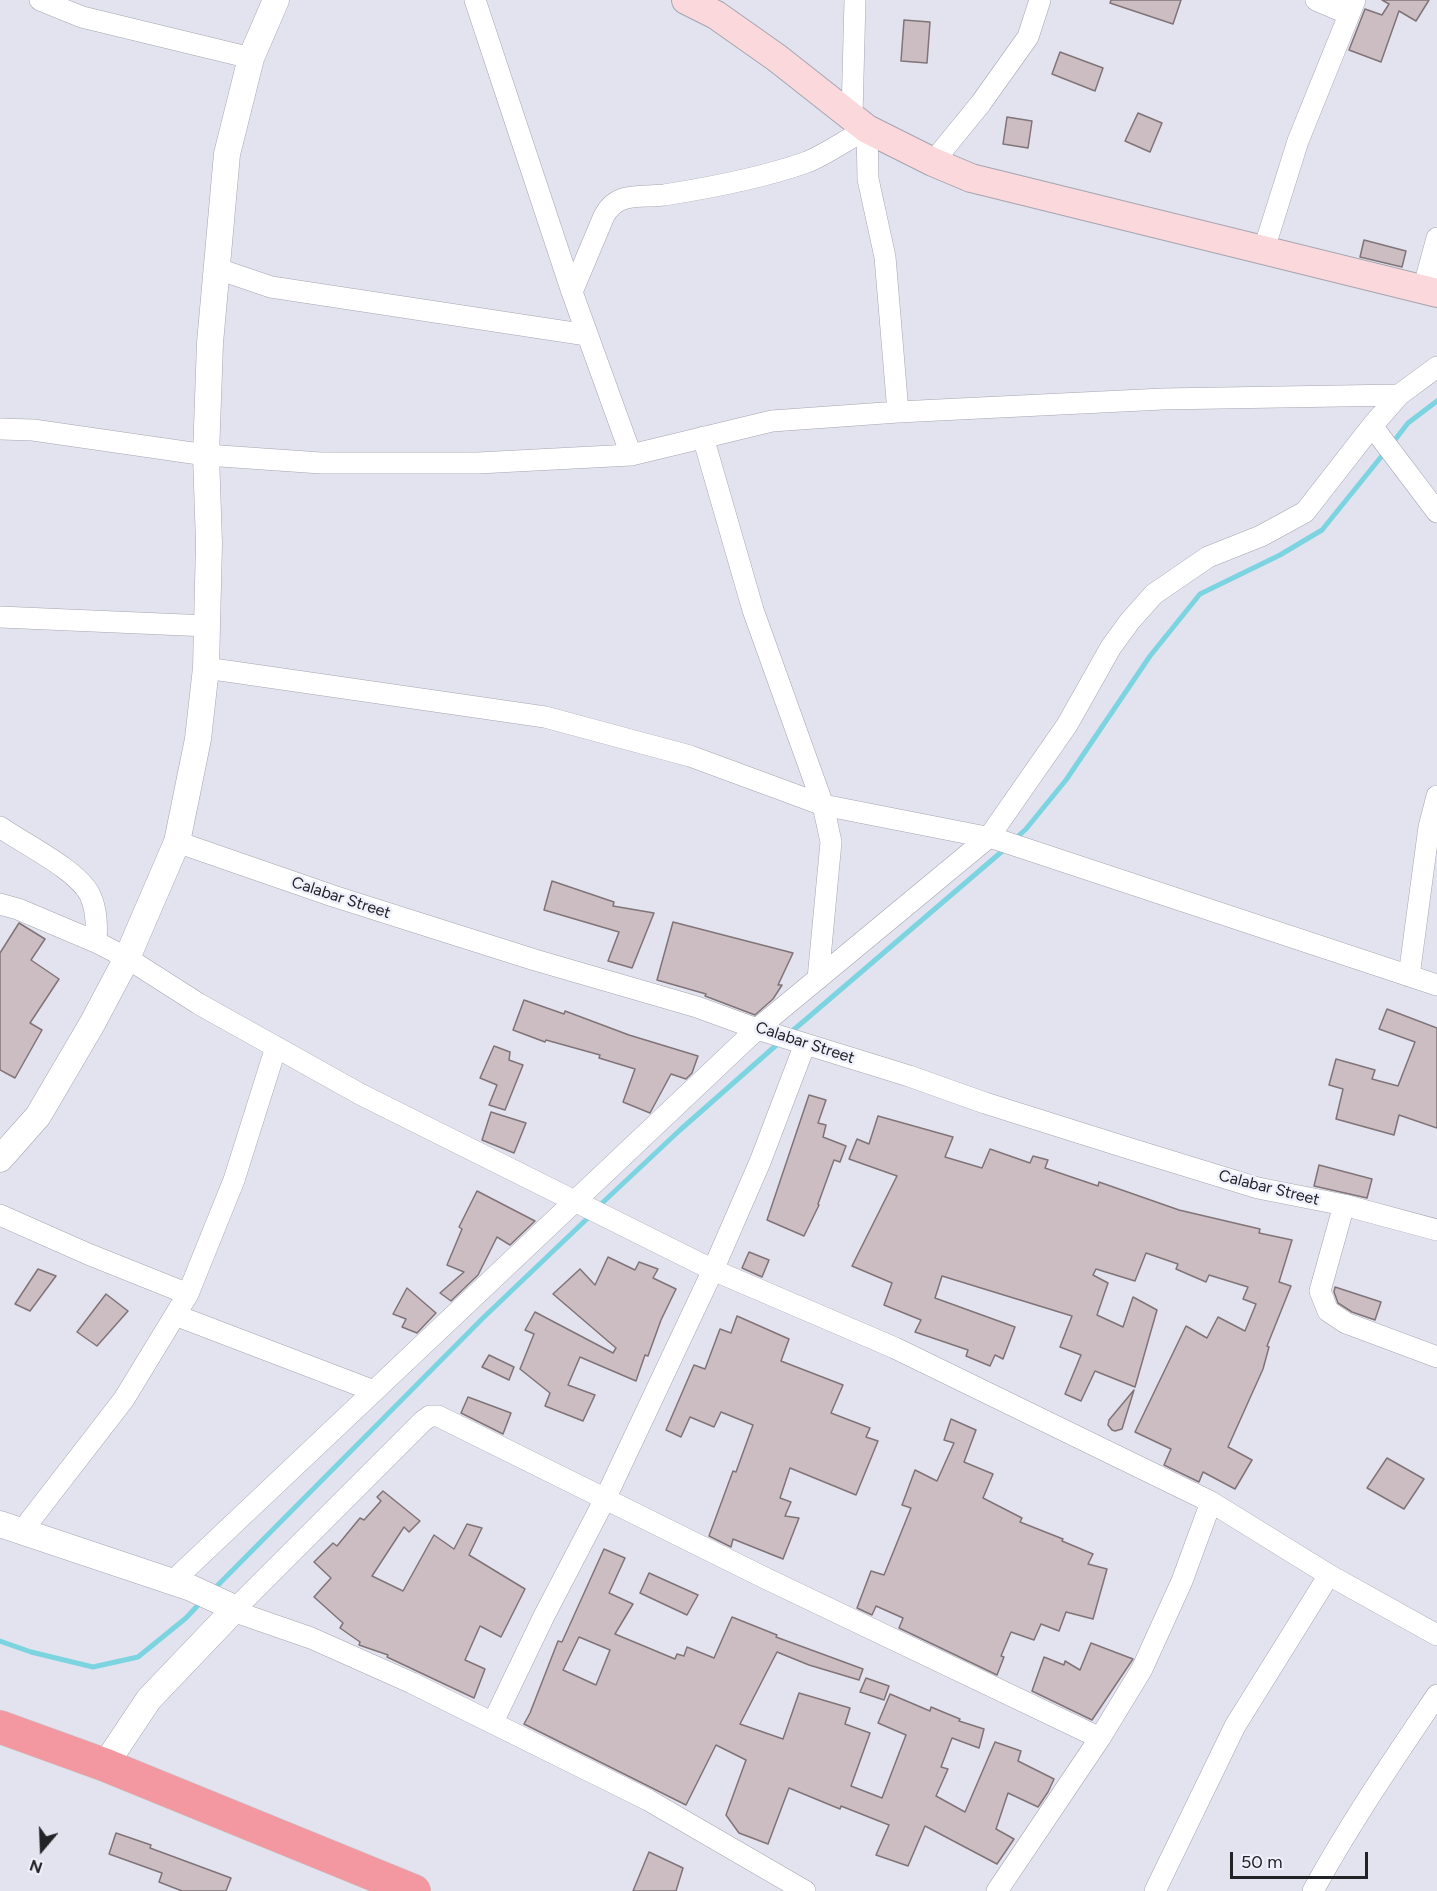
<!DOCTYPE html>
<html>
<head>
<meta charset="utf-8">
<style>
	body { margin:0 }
	#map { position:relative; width:1437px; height:1891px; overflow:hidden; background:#e2e3ef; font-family:Figtree,sans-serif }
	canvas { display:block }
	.north { position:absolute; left:12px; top:1819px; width:60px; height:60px; -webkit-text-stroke:4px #eff0fc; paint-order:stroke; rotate:199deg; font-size:16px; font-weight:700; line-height:24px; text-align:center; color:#222327 }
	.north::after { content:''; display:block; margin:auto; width:21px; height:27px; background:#222327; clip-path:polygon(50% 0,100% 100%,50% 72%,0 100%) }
	.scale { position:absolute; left:1230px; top:1852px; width:138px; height:27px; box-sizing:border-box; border:3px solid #222327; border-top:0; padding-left:8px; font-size:18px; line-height:21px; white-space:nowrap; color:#222327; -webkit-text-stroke:4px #eff0fc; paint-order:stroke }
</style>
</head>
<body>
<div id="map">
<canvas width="1437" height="1891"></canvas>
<div class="north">N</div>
<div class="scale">50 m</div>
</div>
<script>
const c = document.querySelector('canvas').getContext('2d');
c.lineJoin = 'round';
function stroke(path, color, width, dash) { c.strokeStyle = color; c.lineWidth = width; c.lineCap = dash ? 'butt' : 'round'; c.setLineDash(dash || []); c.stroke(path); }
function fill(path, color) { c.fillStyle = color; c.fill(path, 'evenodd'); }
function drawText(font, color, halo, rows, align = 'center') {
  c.font = font + ' Figtree,sans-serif'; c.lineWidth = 5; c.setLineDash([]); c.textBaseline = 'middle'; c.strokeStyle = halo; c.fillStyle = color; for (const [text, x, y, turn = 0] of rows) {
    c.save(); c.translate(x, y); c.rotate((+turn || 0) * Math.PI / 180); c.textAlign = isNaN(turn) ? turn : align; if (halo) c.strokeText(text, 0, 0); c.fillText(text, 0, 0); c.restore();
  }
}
stroke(new Path2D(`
	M 1391,445 L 1408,423 L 1437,401
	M 1015,839 L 1026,829 L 1066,780 L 1150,656 L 1200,594 L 1280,555 L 1322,530 L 1385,452
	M 790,1033 L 1006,848
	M 599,1206 L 680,1130 L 781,1041
	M 212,1591 L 483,1318 L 591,1215
	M 0,1641 L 31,1652 L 93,1667 L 138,1657 L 186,1618 L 201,1602`), '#7cd4e1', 5);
const building = new Path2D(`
	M 1111,0 L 1181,0 L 1173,24 L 1110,3 Z
	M 1382,0 L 1429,0 L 1416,21 L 1399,11 L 1381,62 L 1349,50 L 1365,9 L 1382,15 L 1389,4 Z
	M 904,20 L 930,22 L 927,63 L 901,61 Z
	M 1060,52 L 1103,68 L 1095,91 L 1052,74 Z
	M 1138,113 L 1162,123 L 1150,152 L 1125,141 Z
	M 1007,117 L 1032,121 L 1028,148 L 1003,144 Z
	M 1364,240 L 1406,251 L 1402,267 L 1360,257 Z
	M 552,881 L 614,902 L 613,906 L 654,913 L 632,968 L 608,961 L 619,932 L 544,910 Z
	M 673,922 L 793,953 L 778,985 L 782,985 L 773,999 L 755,1015 L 705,996 L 706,994 L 657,980 Z
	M 19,923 L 45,939 L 31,960 L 59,979 L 30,1023 L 42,1030 L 15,1078 L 0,1070 L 0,953 Z
	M 524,1000 L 564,1014 L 565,1011 L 629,1035 L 698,1056 L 692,1073 L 686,1079 L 671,1074 L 650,1113 L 623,1102 L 635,1069 L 599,1058 L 600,1055 L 546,1040 L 545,1042 L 513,1030 Z
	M 1387,1009 L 1437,1028 L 1437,1128 L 1399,1115 L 1394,1135 L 1336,1119 L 1343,1089 L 1329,1085 L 1336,1059 L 1375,1070 L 1372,1079 L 1398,1086 L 1415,1042 L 1379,1029 Z
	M 494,1046 L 510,1052 L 509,1060 L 523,1065 L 505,1110 L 489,1105 L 497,1085 L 480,1078 Z
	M 809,1095 L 826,1100 L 818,1123 L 826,1125 L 823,1137 L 846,1146 L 840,1162 L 834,1160 L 818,1204 L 819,1205 L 804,1236 L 767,1220 Z
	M 491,1112 L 526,1123 L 514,1153 L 482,1140 Z
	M 878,1116 L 953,1137 L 945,1157 L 982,1168 L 990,1149 L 1030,1163 L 1033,1156 L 1048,1160 L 1045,1168 L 1098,1186 L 1099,1182 L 1179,1210 L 1260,1229 L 1259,1233 L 1292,1240 L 1279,1282 L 1291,1286 L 1267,1346 L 1269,1347 L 1263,1369 L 1228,1447 L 1252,1460 L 1235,1489 L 1203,1472 L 1199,1482 L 1164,1465 L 1171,1449 L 1135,1432 L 1186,1326 L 1207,1338 L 1218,1317 L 1245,1331 L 1256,1304 L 1243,1299 L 1248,1287 L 1209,1275 L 1206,1282 L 1176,1269 L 1178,1264 L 1175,1263 L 1146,1253 L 1135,1281 L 1096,1269 L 1093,1275 L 1108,1283 L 1097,1315 L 1123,1327 L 1133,1297 L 1157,1310 L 1135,1387 L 1095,1371 L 1081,1401 L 1065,1394 L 1081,1355 L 1060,1347 L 1072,1316 L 942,1276 L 935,1298 L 1015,1327 L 1003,1359 L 995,1355 L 990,1366 L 966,1356 L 968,1350 L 915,1332 L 921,1320 L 884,1305 L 892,1283 L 852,1266 L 897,1176 L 849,1159 L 857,1139 L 869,1144 Z
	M 1319,1165 L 1372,1179 L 1367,1198 L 1314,1186 Z
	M 477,1191 L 535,1221 L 510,1245 L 497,1237 L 478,1275 L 451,1301 L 440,1293 L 464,1272 L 447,1265 L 462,1229 L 459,1227 Z
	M 749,1252 L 769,1260 L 762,1277 L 742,1268 Z
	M 608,1257 L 635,1270 L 639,1262 L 658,1269 L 653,1278 L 676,1289 L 661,1320 L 648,1356 L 645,1355 L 636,1381 L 580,1357 L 568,1385 L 595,1395 L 583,1421 L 545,1406 L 550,1393 L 520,1369 L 534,1334 L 525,1330 L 535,1312 L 613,1353 L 616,1348 L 553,1294 L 580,1269 L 595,1285 Z
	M 38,1269 L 56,1276 L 30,1311 L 15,1304 Z
	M 1335,1287 L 1381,1302 L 1375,1320 L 1352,1312 L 1338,1303 L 1334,1292 Z
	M 407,1288 L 436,1313 L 417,1333 L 402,1327 L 406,1319 L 393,1314 Z
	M 106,1294 L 128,1311 L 97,1346 L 77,1332 Z
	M 737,1316 L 789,1339 L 781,1361 L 843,1385 L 831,1413 L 870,1428 L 866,1437 L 878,1441 L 856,1495 L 790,1468 L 780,1498 L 791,1502 L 785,1516 L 799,1518 L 783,1559 L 733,1539 L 731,1547 L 709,1536 L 733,1471 L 736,1472 L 753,1425 L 721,1412 L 714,1427 L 690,1417 L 681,1437 L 666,1430 L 694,1365 L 705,1369 L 720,1329 L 731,1333 Z
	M 489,1355 L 514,1367 L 509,1380 L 482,1367 Z
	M 1134,1390 L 1122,1429 L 1115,1431 L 1112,1430 L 1108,1425 L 1109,1420 Z
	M 468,1397 L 511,1413 L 503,1434 L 461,1413 Z
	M 951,1419 L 976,1430 L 964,1462 L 993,1474 L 983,1498 L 1022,1518 L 1020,1522 L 1063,1539 L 1062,1541 L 1093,1554 L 1088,1564 L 1107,1569 L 1093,1619 L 1066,1612 L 1059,1631 L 1041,1624 L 1034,1640 L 1011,1632 L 1001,1656 L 1004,1657 L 997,1675 L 899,1628 L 903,1618 L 876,1606 L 872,1615 L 857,1608 L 871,1571 L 884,1575 L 911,1508 L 902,1505 L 915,1470 L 937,1481 L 954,1443 L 944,1440 Z
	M 1387,1458 L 1424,1479 L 1404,1509 L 1367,1488 Z
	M 383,1491 L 420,1521 L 409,1532 L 404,1527 L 372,1576 L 403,1591 L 434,1535 L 454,1549 L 467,1524 L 482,1528 L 469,1555 L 525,1589 L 501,1637 L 480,1626 L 465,1660 L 485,1669 L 474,1698 L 387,1657 L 388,1655 L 359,1645 L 360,1642 L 340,1628 L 343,1623 L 314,1597 L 331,1578 L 314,1562 L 333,1543 L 337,1546 L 360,1518 L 364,1520 L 381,1501 L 377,1497 Z
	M 604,1549 L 625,1558 L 609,1593 L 633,1604 L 615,1634 L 675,1659 L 677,1654 L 684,1656 L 687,1647 L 714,1658 L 732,1617 L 777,1635 L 776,1637 L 863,1669 L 859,1680 L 809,1665 L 777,1652 L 740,1724 L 783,1739 L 799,1693 L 850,1708 L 845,1724 L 870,1733 L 851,1786 L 882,1798 L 906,1735 L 878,1723 L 890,1694 L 930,1711 L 931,1707 L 960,1719 L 959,1721 L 984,1729 L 979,1748 L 952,1738 L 941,1767 L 948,1769 L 936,1796 L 965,1812 L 995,1742 L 1021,1751 L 1018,1761 L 1054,1779 L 1048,1792 L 1038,1807 L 1008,1793 L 996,1829 L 1014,1839 L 997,1864 L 925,1826 L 908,1866 L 876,1855 L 889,1825 L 841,1806 L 840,1809 L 789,1788 L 768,1844 L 739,1833 L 726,1815 L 746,1760 L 716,1745 L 686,1805 L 524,1724 L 530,1713 L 558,1641 L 562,1642 ZM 579,1637 L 610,1650 L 596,1685 L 563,1670 Z
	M 649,1573 L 698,1595 L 687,1615 L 640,1593 Z
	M 1091,1643 L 1133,1659 L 1092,1720 L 1032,1691 L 1044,1657 L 1064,1665 L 1065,1661 L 1080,1670 Z
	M 866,1678 L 889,1686 L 884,1700 L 860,1692 Z
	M 116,1833 L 151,1845 L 150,1848 L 231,1878 L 226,1891 L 182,1891 L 159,1882 L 162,1873 L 109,1854 Z
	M 649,1852 L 683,1868 L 676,1891 L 633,1891 Z`);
fill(building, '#cbbdc1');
stroke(building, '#807478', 1.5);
const minor = new Path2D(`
	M 40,0 L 82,17 L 251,58
	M 475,0 L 572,292 L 631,455
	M 1316,0 L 1349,14
	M 852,115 L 855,0
	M 933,162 L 981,103 L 1028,37 L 1040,0
	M 1264,249 L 1298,141 L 1355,0
	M 215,268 L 271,287 L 587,335
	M 1423,290 L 1437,238
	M 572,292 L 604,216 C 617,191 640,198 664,195 C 709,188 765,177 807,162 C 827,154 847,139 867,129 L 868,179 L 885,257 L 898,412
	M 1372,426 L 1437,512
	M 0,429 L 33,430 L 206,455 L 321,463 L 478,463 L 631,455 L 772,421 L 898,412 L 1163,399 L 1399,395 L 1437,367
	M 703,437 L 753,610 L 823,805 L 831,842 L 818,979
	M 0,617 L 208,626
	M 206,668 L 545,717 L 690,756 L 823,805 L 996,839 L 1437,985
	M 0,827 C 24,844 78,870 90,895 C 97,910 97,926 96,942
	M 177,842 L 333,896 L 535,960 L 697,1007 L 757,1029 L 909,1076 L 985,1103 L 1131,1149 L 1258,1188 L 1344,1205 L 1437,1230
	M 0,904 L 18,909 L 96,942 L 127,958 L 199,1004 L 360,1094 L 713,1270 L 895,1348 L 1211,1502 L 1329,1575 L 1437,1635
	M 1409,976 L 1429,827 L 1437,796
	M 1344,1205 L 1320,1291 L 1328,1311 L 1346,1323 L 1437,1357
	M 0,1215 L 88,1254 L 188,1294
	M 175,1315 L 374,1391
	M 22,1531 L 124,1399 L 188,1294 L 234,1180 L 276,1047
	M 171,1583 L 757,1029 L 989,837 L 1067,725 L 1111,647 L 1130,621 L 1154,594 L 1208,557 L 1261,536 L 1305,512 L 1372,426 L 1399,395
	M 493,1722 L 544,1616 L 605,1499 L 713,1270 L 760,1162 L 805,1044
	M 805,1891 L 648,1800 L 412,1683 L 311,1638 L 233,1611 L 423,1421 L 430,1416 L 438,1416 L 765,1578 L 1100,1738
	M 997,1891 L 1100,1738 L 1142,1669 L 1182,1581 L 1211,1502
	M 1155,1891 L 1235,1726 L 1329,1575
	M 1313,1891 C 1350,1823 1394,1759 1437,1695`);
const tertiary = new Path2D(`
	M 0,1159 L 38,1116 L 92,1024 L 127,958 L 177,842 L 198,739 L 206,668 L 209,543 L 206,455 L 210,343 L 227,154 L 251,58 L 276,0
	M 0,1524 L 191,1588 L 230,1606 L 233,1611 L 149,1699 L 105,1765`);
const secondary = new Path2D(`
	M 686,0 L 716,15 L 777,58 L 867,129 L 933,162 L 971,178 L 1437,293`);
const trunk = new Path2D(`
	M 0,1727 L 105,1765 L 414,1891`);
stroke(minor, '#a5a5b0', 22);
stroke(tertiary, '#a5a5b0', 27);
stroke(secondary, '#a5a5b0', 30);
stroke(trunk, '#c6c6c7', 34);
stroke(minor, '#fff', 21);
stroke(tertiary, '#fff', 26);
stroke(secondary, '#fad8dc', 28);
stroke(trunk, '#f398a0', 33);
drawText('16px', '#222327', '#eff0fc', [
	["Calabar Street",341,898,18],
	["Calabar Street",805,1043,18],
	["Calabar Street",1269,1188,14]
]);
</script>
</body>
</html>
